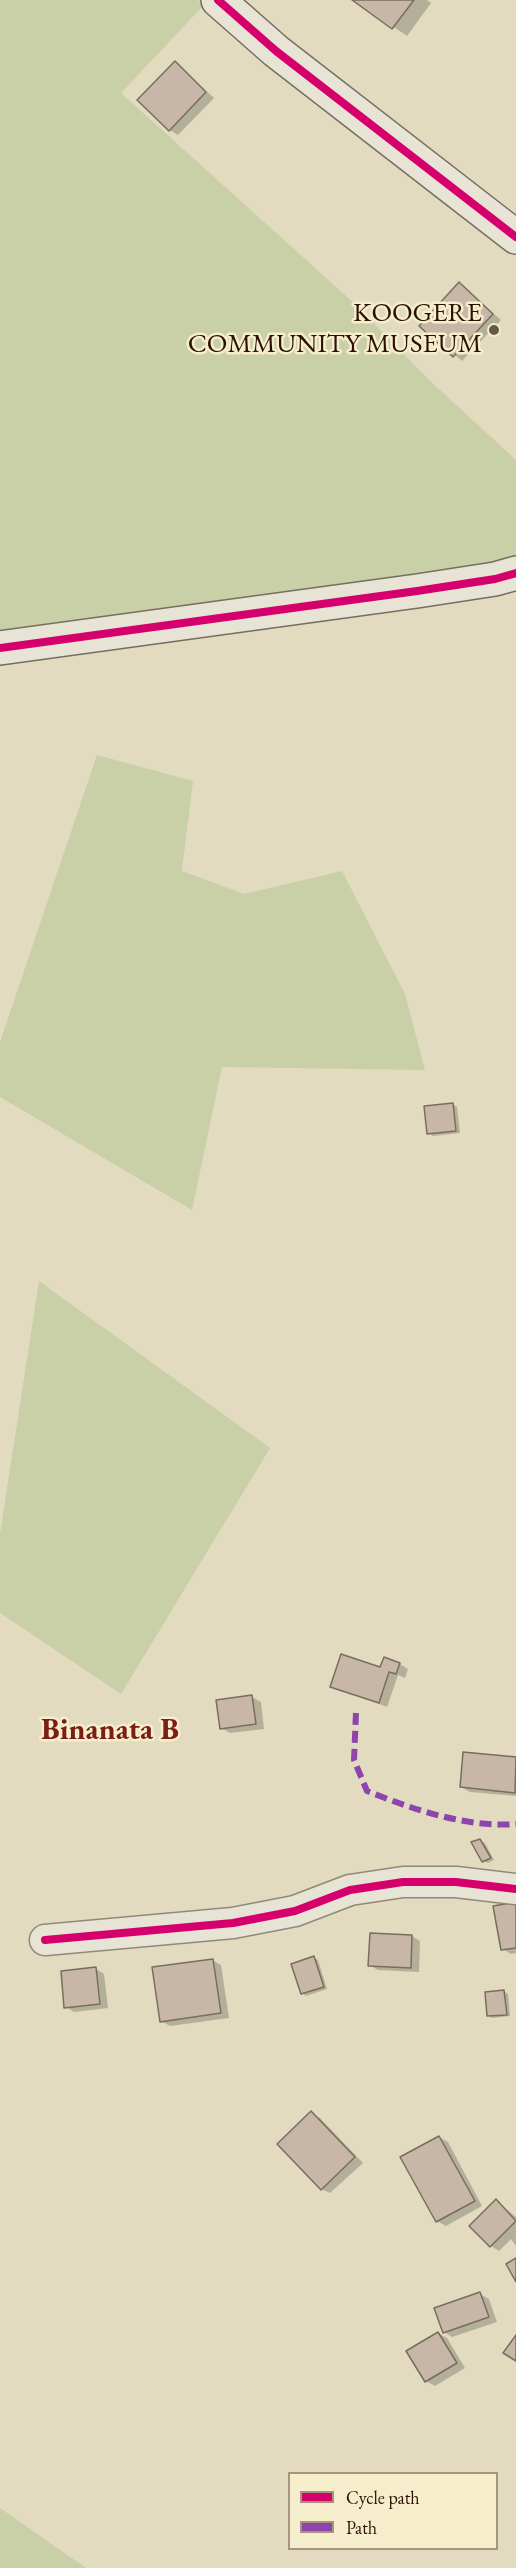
<!DOCTYPE html>
<html>
<head>
<meta charset="utf-8">
<style>
	body { margin:0 }
	#map { position:relative; width:516px; height:2568px; overflow:hidden; background:#e2dbc0; font-family:"EB Garamond",serif }
	canvas { display:block }
	.legend { position:absolute; left:288px; top:2472px; width:210px; height:78px; box-sizing:border-box; background:#f6edcc; border:2px solid #a4957c; margin:0; padding:8px 10px; list-style:none; font-size:18px; color:#2a1104 }
	.legend li { display:flex; align-items:center; gap:12px; height:30px }
	.legend b { width:30px; border:2px solid #a4957c }
</style>
</head>
<body>
<div id="map">
<canvas width="516" height="2568"></canvas>
<ul class="legend">
<li><b style="height:8px;background:#d6006c"></b>Cycle path</li>
<li><b style="height:8px;background:#8e44ad"></b>Path</li>
</ul>
</div>
<script>
const c = document.querySelector('canvas').getContext('2d');
c.lineJoin = 'round';
function fill(path, color) { c.fillStyle = color; c.fill(path, 'evenodd'); }
function stroke(path, color, width, dash) { c.strokeStyle = color; c.lineWidth = width; c.lineCap = dash ? 'butt' : 'round'; c.setLineDash(dash || []); c.stroke(path); }
function drawText(font, color, halo, rows, align = 'center') {
  c.font = font + ' "EB Garamond",serif'; c.lineWidth = 5; c.setLineDash([]); c.textBaseline = 'middle'; c.strokeStyle = halo; c.fillStyle = color; for (const [text, x, y, turn = 0] of rows) {
    c.save(); c.translate(x, y); c.rotate((+turn || 0) * Math.PI / 180); c.textAlign = isNaN(turn) ? turn : align; if (halo) c.strokeText(text, 0, 0); c.fillText(text, 0, 0); c.restore();
  }
}
fill(new Path2D(`
	M 0,0 L 198,0 L 204,5 L 121,93 L 355,304 L 428,379 L 516,460 L 516,566 L 0,636 Z
	M 97,755 L 193,781 L 182,871 L 244,894 L 342,871 L 405,994 L 425,1070 L 222,1067 L 192,1210 L 0,1097 L 0,1042 Z
	M 39,1281 L 270,1448 L 121,1694 L 0,1613 L 0,1534 Z
	M 0,2508 L 86,2568 L 0,2568 Z`), '#c9cfa6');
fill(new Path2D(`
	M 354,0 L 427,0 L 431,3 L 407,36 Z
	M 175,63 L 214,98 L 178,135 L 170,130 Z
	M 460,284 L 501,320 L 462,361 L 421,326 Z
	M 453,1104 L 457,1107 L 460,1133 L 433,1136 L 429,1133 Z
	M 400,1664 L 408,1669 L 405,1678 L 398,1675 L 387,1707 L 332,1686 Z
	M 252,1697 L 261,1702 L 264,1729 L 230,1733 L 221,1728 Z
	M 464,1753 L 516,1758 L 516,1796 L 470,1792 L 461,1787 Z
	M 480,1841 L 485,1843 L 494,1860 L 488,1863 L 484,1861 Z
	M 516,1903 L 516,1953 L 511,1954 L 503,1949 Z
	M 412,1936 L 420,1941 L 419,1972 L 378,1970 L 369,1965 Z
	M 314,1958 L 318,1960 L 327,1989 L 306,1996 L 302,1993 Z
	M 212,1960 L 221,1965 L 229,2018 L 170,2026 L 161,2021 Z
	M 96,1969 L 104,1974 L 108,2008 L 74,2012 L 66,2007 Z
	M 504,1991 L 508,1994 L 510,2016 L 492,2018 L 488,2015 Z
	M 311,2113 L 320,2118 L 363,2163 L 330,2193 L 321,2189 Z
	M 439,2137 L 448,2142 L 482,2206 L 446,2226 L 437,2221 Z
	M 496,2201 L 516,2217 L 516,2246 L 511,2239 L 499,2251 L 491,2246 Z
	M 480,2294 L 489,2299 L 497,2322 L 452,2337 L 444,2332 Z
	M 438,2333 L 447,2338 L 465,2368 L 435,2386 L 426,2381 Z`), '#0003');
const building = new Path2D(`
	M 352,0 L 414,0 L 392,29 Z
	M 175,61 L 206,92 L 169,131 L 137,100 Z
	M 459,282 L 493,314 L 453,357 L 419,326 Z
	M 453,1103 L 456,1131 L 427,1134 L 424,1106 Z
	M 341,1654 L 380,1667 L 384,1657 L 400,1663 L 396,1674 L 389,1672 L 379,1703 L 330,1687 Z
	M 252,1695 L 256,1724 L 220,1729 L 216,1700 Z
	M 463,1752 L 516,1757 L 515,1793 L 460,1787 Z
	M 480,1839 L 491,1858 L 482,1862 L 471,1842 Z
	M 516,1902 L 516,1948 L 501,1950 L 493,1906 Z
	M 370,1933 L 412,1935 L 411,1968 L 368,1966 Z
	M 314,1956 L 324,1987 L 301,1994 L 291,1964 Z
	M 213,1959 L 221,2013 L 160,2022 L 152,1967 Z
	M 96,1967 L 100,2004 L 64,2008 L 61,1971 Z
	M 504,1990 L 507,2015 L 487,2016 L 485,1992 Z
	M 311,2111 L 355,2157 L 321,2190 L 277,2144 Z
	M 439,2136 L 475,2201 L 436,2222 L 400,2157 Z
	M 496,2199 L 516,2221 L 490,2247 L 469,2226 Z
	M 516,2258 L 516,2282 L 506,2264 Z
	M 480,2292 L 489,2317 L 443,2333 L 434,2308 Z
	M 438,2332 L 457,2363 L 425,2382 L 406,2351 Z
	M 516,2335 L 516,2361 L 503,2353 Z`);
fill(building, '#c8b6a7');
stroke(building, '#766e5f', 1.5);
const street = new Path2D(`
	M 45,1940 L 233,1923 L 295,1911 L 350,1890 L 403,1882 L 456,1882 L 516,1889`);
const secondary = new Path2D(`
	M 218,0 L 276,51 L 516,237
	M 0,648 L 417,591 L 495,579 L 516,573`);
stroke(street, '#908978', 33);
stroke(secondary, '#766e5f', 36);
stroke(street, '#e7e4d6', 30);
stroke(secondary, '#e7e4d6', 33);
stroke(new Path2D(`
	M 356,1713 L 354,1760 L 367,1791 C 412,1809 467,1828 516,1824`), '#8e44ad', 6, [12, 6]);
stroke(new Path2D(`
	M 218,0 L 276,51 L 516,237
	M 0,648 L 417,591 L 495,579 L 516,573
	M 45,1940 L 233,1923 L 295,1911 L 350,1890 L 403,1882 L 456,1882 L 516,1889`), '#d6006c', 8);
for (const [x, y, r, color] of [
	[494,330,6,"#6a5846"]
]) { const dot = new Path2D(); dot.arc(x, y, r, 0, 2 * Math.PI); c.fillStyle = color; c.fill(dot); stroke(dot, '#f6edcc', 2); }
drawText('27px', '#2a1104', '#f6edcc', [
	["KOOGERE",482,314],
	["COMMUNITY MUSEUM",482,345]
], 'right');
drawText('bold 30px', '#7a1f14', '#f6edcc', [
	["Binanata B",110,1731]
]);
</script>
</body>
</html>
